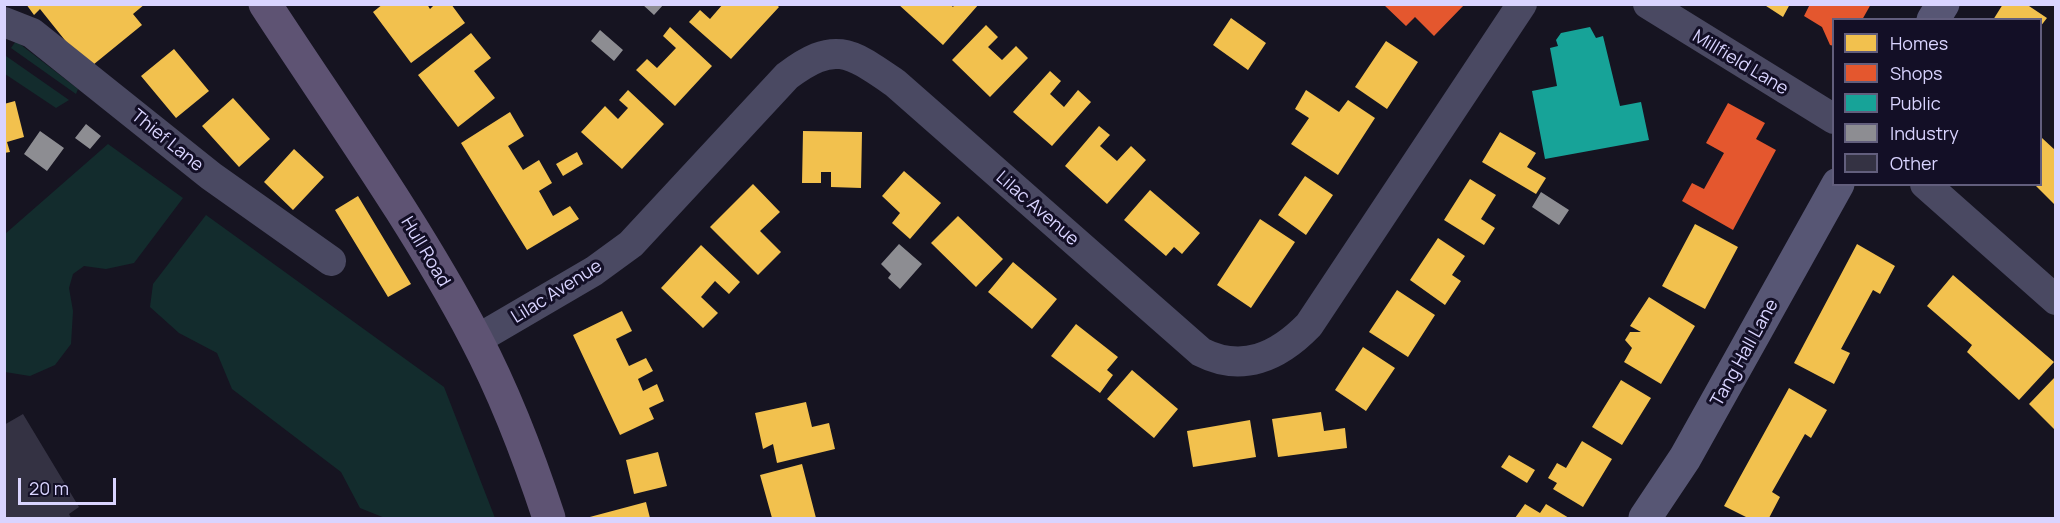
<!DOCTYPE html>
<html>
<head>
<meta charset="utf-8">
<style>
	body { margin:0 }
	#map { position:relative; width:2060px; height:523px; overflow:hidden; background:#161421; font-family:Manrope,sans-serif }
	canvas { display:block }
	.frame { position:absolute; inset:0; border:6px solid #d9d4ff; pointer-events:none }
	.legend { position:absolute; left:1832px; top:18px; width:210px; height:168px; box-sizing:border-box; background:#130f26; border:2px solid #625e7d; margin:0; padding:8px 10px; list-style:none; font-size:18px; color:#d9d4ff }
	.legend li { display:flex; align-items:center; gap:12px; height:30px }
	.legend b { width:30px; border:2px solid #625e7d }
	.scale { position:absolute; left:18px; top:478px; width:98px; height:27px; box-sizing:border-box; border:3px solid #d9d4ff; border-top:0; padding-left:8px; font-size:18px; line-height:21px; white-space:nowrap; color:#d9d4ff; -webkit-text-stroke:4px #130f26; paint-order:stroke }
</style>
</head>
<body>
<div id="map">
<canvas width="2060" height="523"></canvas>
<div class="frame"></div>
<ul class="legend">
<li><b style="height:16px;background:#f2c14e"></b>Homes</li>
<li><b style="height:16px;background:#e4572e"></b>Shops</li>
<li><b style="height:16px;background:#17a398"></b>Public</li>
<li><b style="height:16px;background:#8d8d92"></b>Industry</li>
<li><b style="height:16px;background:#343243"></b>Other</li>
</ul>
<div class="scale">20 m</div>
</div>
<script>
const c = document.querySelector('canvas').getContext('2d');
c.lineJoin = 'round';
function fill(path, color) { c.fillStyle = color; c.fill(path, 'evenodd'); }
function stroke(path, color, width, dash) { c.strokeStyle = color; c.lineWidth = width; c.lineCap = dash ? 'butt' : 'round'; c.setLineDash(dash || []); c.stroke(path); }
function drawText(font, color, halo, rows, align = 'center') {
  c.font = font + ' Manrope,sans-serif'; c.lineWidth = 6; c.setLineDash([]); c.textBaseline = 'middle'; c.strokeStyle = halo; c.fillStyle = color; for (const [text, x, y, turn = 0] of rows) {
    c.save(); c.translate(x, y); c.rotate((+turn || 0) * Math.PI / 180); c.textAlign = isNaN(turn) ? turn : align; if (halo) c.strokeText(text, 0, 0); c.fillText(text, 0, 0); c.restore();
  }
}
fill(new Path2D(`
	M 16,41 L 78,89 L 76,94 L 11,48 Z
	M 5,55 L 6,56 L 69,100 L 56,108 L 5,74 Z
	M 108,144 L 183,198 L 134,263 L 106,269 L 84,266 L 73,274 L 69,288 L 73,311 L 71,344 L 55,365 L 30,376 L 5,372 L 5,234 Z
	M 206,215 L 444,387 L 495,518 L 385,518 L 360,508 L 341,472 L 232,389 L 217,353 L 179,333 L 150,307 L 153,284 Z`), '#132c2d');
fill(new Path2D(`
	M 26,4 L 145,4 L 133,14 L 142,25 L 88,69 L 40,9 L 34,15 Z
	M 383,4 L 427,4 L 430,9 L 435,4 L 451,4 L 465,23 L 411,63 L 373,12 Z
	M 723,4 L 776,4 L 779,7 L 731,59 L 689,22 L 700,10 L 710,19 Z
	M 898,4 L 950,4 L 953,7 L 955,4 L 979,4 L 943,45 Z
	M 1763,4 L 1790,4 L 1783,17 Z
	M 2003,4 L 2026,4 L 2047,18 L 2040,27 L 2040,20 L 1993,20 Z
	M 1231,18 L 1266,43 L 1248,70 L 1213,45 Z
	M 986,25 L 998,37 L 988,47 L 1002,60 L 1016,46 L 1028,58 L 990,97 L 952,60 Z
	M 670,27 L 712,66 L 675,106 L 636,70 L 647,59 L 657,68 L 676,48 L 663,36 Z
	M 471,33 L 491,58 L 474,71 L 495,98 L 458,127 L 418,75 Z
	M 1386,41 L 1418,62 L 1387,109 L 1355,87 Z
	M 174,49 L 209,91 L 176,118 L 141,76 Z
	M 1050,71 L 1061,81 L 1050,94 L 1064,107 L 1078,90 L 1091,102 L 1052,146 L 1013,112 Z
	M 628,90 L 664,124 L 622,169 L 581,132 L 605,106 L 618,119 L 628,108 L 619,100 Z
	M 1306,90 L 1339,112 L 1348,100 L 1375,118 L 1338,175 L 1291,144 L 1309,118 L 1295,109 Z
	M 233,98 L 270,139 L 239,167 L 202,126 Z
	M 15,101 L 24,137 L 7,142 L 10,152 L 4,153 L 4,104 Z
	M 510,112 L 524,136 L 508,146 L 523,170 L 539,160 L 552,183 L 539,191 L 553,216 L 570,206 L 579,219 L 527,250 L 461,143 Z
	M 1099,126 L 1110,135 L 1100,146 L 1117,161 L 1131,146 L 1146,160 L 1107,204 L 1065,166 Z
	M 803,131 L 862,132 L 861,188 L 831,187 L 831,172 L 821,172 L 821,183 L 802,183 Z
	M 1500,132 L 1536,153 L 1527,167 L 1546,178 L 1536,194 L 1482,162 Z
	M 2042,138 L 2055,150 L 2055,205 L 2034,184 L 2040,184 Z
	M 294,149 L 324,177 L 293,210 L 264,182 Z
	M 577,152 L 583,164 L 563,176 L 556,164 Z
	M 904,171 L 941,203 L 910,239 L 892,223 L 900,213 L 882,196 Z
	M 1305,176 L 1333,195 L 1306,235 L 1278,215 Z
	M 1470,179 L 1496,195 L 1481,219 L 1495,228 L 1484,245 L 1444,220 Z
	M 753,184 L 780,212 L 760,231 L 781,252 L 758,275 L 710,227 Z
	M 1150,190 L 1200,233 L 1182,254 L 1174,247 L 1166,256 L 1124,220 Z
	M 358,196 L 411,284 L 388,297 L 335,210 Z
	M 958,216 L 1003,259 L 976,287 L 931,243 Z
	M 1260,219 L 1295,242 L 1251,308 L 1217,285 Z
	M 1695,224 L 1738,247 L 1705,309 L 1662,286 Z
	M 1438,238 L 1465,256 L 1452,275 L 1461,281 L 1445,305 L 1410,280 Z
	M 1857,244 L 1895,266 L 1880,294 L 1873,290 L 1841,349 L 1850,353 L 1834,384 L 1794,363 Z
	M 701,245 L 740,282 L 729,294 L 715,281 L 701,297 L 718,313 L 703,328 L 661,288 Z
	M 1013,262 L 1057,299 L 1032,329 L 988,292 Z
	M 1953,275 L 2054,362 L 2019,400 L 1967,352 L 1972,345 L 1927,306 Z
	M 1397,290 L 1435,315 L 1408,357 L 1369,332 Z
	M 1649,297 L 1695,326 L 1661,384 L 1624,362 L 1632,348 L 1625,340 L 1630,332 L 1641,332 L 1630,326 Z
	M 622,311 L 632,331 L 616,339 L 629,366 L 646,358 L 653,371 L 638,379 L 643,391 L 657,384 L 664,401 L 649,408 L 654,419 L 620,435 L 573,335 Z
	M 1076,324 L 1118,357 L 1107,370 L 1113,375 L 1100,393 L 1051,356 Z
	M 1363,347 L 1395,368 L 1366,411 L 1335,390 Z
	M 1132,370 L 1178,409 L 1154,438 L 1107,399 Z
	M 2055,377 L 2055,430 L 2029,404 Z
	M 1621,380 L 1651,398 L 1622,445 L 1592,427 Z
	M 1789,388 L 1827,410 L 1811,438 L 1805,434 L 1772,492 L 1780,497 L 1769,518 L 1748,518 L 1724,506 Z
	M 806,402 L 812,427 L 829,423 L 835,449 L 777,463 L 773,444 L 763,449 L 755,413 Z
	M 1321,412 L 1324,431 L 1345,428 L 1347,448 L 1278,457 L 1272,419 Z
	M 1250,420 L 1256,457 L 1193,467 L 1187,431 Z
	M 1582,441 L 1612,459 L 1583,507 L 1553,489 L 1557,483 L 1548,478 L 1557,463 L 1566,468 Z
	M 658,452 L 667,486 L 634,494 L 626,460 Z
	M 1509,455 L 1535,470 L 1527,483 L 1501,467 Z
	M 802,464 L 816,518 L 772,518 L 760,475 Z
	M 646,502 L 650,518 L 586,518 Z
	M 1525,504 L 1540,513 L 1546,504 L 1569,518 L 1515,518 Z`), '#f2c14e');
fill(new Path2D(`
	M 1810,4 L 1871,4 L 1862,20 L 1834,20 L 1834,46 L 1830,45 L 1822,27 L 1804,16 Z
	M 1384,5 L 1464,5 L 1434,36 L 1415,17 L 1406,26 Z
	M 1728,103 L 1765,123 L 1756,139 L 1776,150 L 1733,230 L 1682,201 L 1692,183 L 1704,189 L 1724,153 L 1706,143 Z`), '#e4572e');
fill(new Path2D(`
	M 1590,27 L 1596,38 L 1603,36 L 1620,106 L 1641,102 L 1649,140 L 1545,159 L 1532,91 L 1557,86 L 1550,48 L 1558,46 L 1556,40 L 1561,33 Z`), '#17a398');
fill(new Path2D(`
	M 642,4 L 664,4 L 654,15 Z
	M 600,30 L 623,50 L 614,61 L 591,41 Z
	M 86,124 L 101,136 L 90,149 L 75,138 Z
	M 40,131 L 64,148 L 47,171 L 24,154 Z
	M 1541,192 L 1569,210 L 1559,225 L 1532,207 Z
	M 899,244 L 922,264 L 900,289 L 888,278 L 891,274 L 881,264 Z`), '#8d8d92');
fill(new Path2D(`
	M 23,414 L 79,507 L 69,514 L 71,518 L 4,518 L 4,425 Z`), '#343243');
stroke(new Path2D(`
	M 1648,4 L 1834,119
	M 4,22 L 32,33 L 211,176 L 331,261
	M 1925,184 L 2056,300
	M 476,340 L 594,271 L 631,244 L 787,76 C 835,40 850,52 895,83 L 1201,352 C 1242,373 1278,357 1309,325 L 1522,4`), '#4a4962', 30);
stroke(new Path2D(`
	M 1933,20 L 1943,4
	M 1645,518 L 1685,458 L 1838,184`), '#575674', 33);
stroke(new Path2D(`
	M 265,4 C 336,113 414,221 475,337 C 505,394 529,457 549,518`), '#5e5373', 33);
drawText('18px', '#d9d4ff', '#130f26', [
	["Millfield Lane",1740,63,31],
	["Thief Lane",167,141,39],
	["Lilac Avenue",1037,209,41],
	["Hull Road",425,252,59],
	["Lilac Avenue",557,292,-32],
	["Tang Hall Lane",1745,353,-61]
]);
</script>
</body>
</html>
